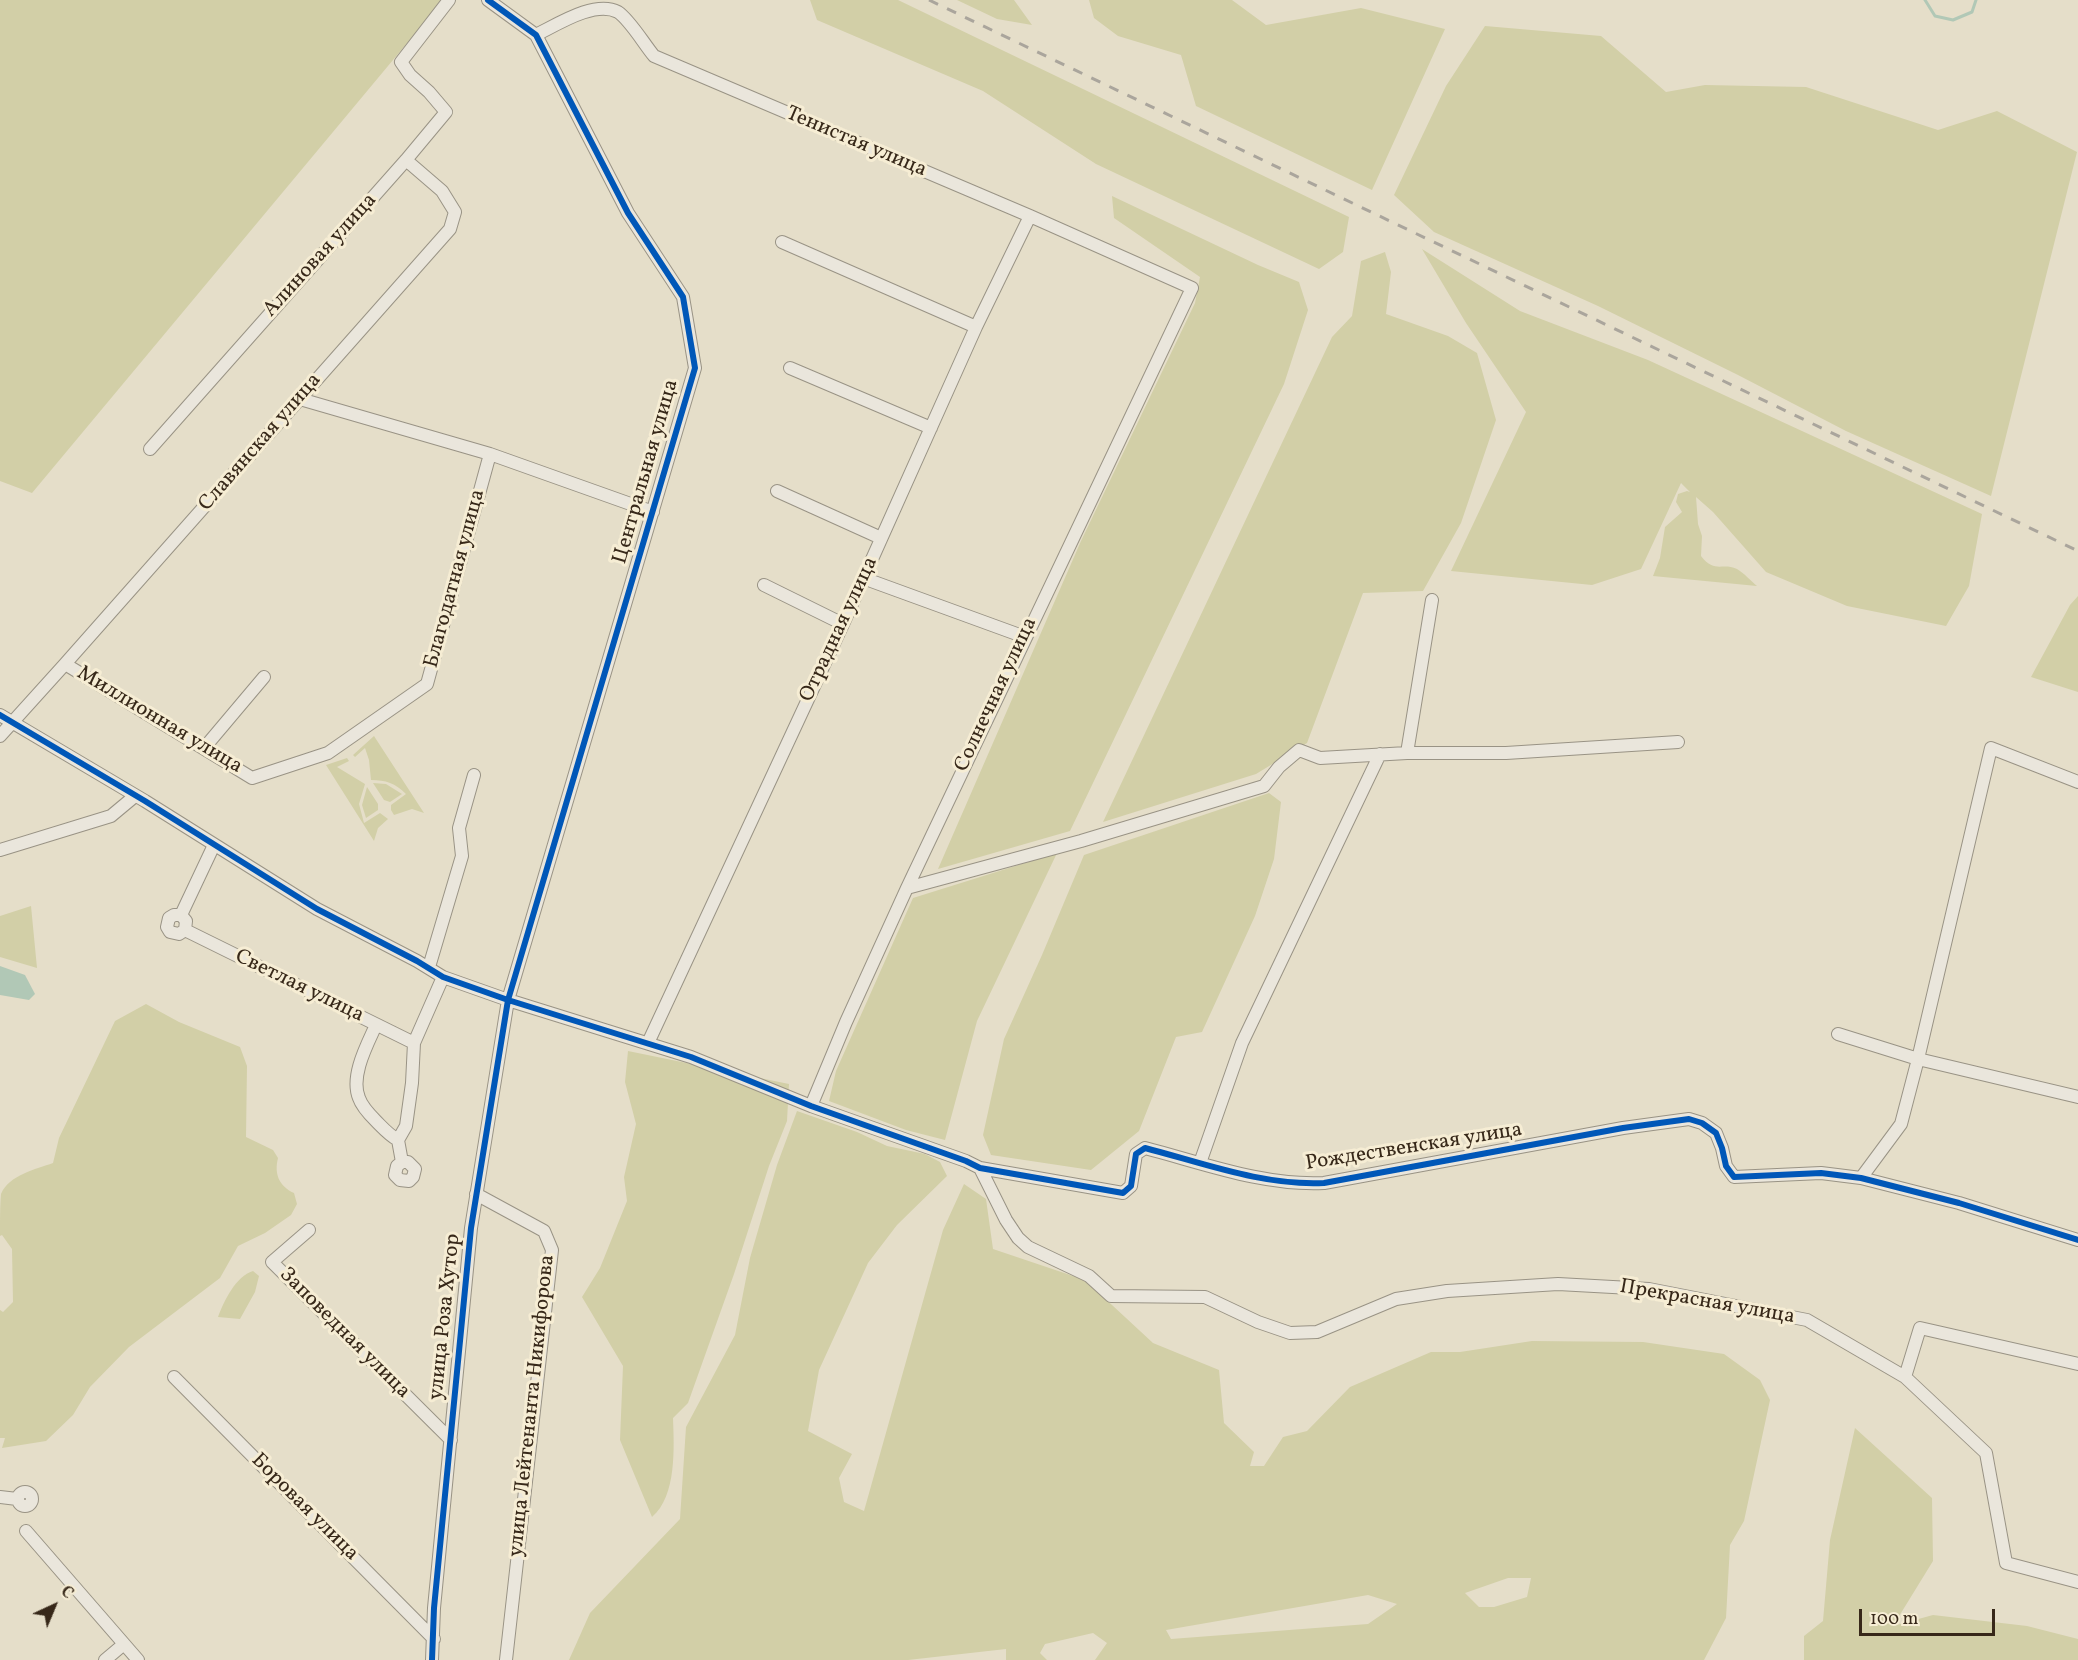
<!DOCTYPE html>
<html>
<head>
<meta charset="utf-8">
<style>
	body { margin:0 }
	#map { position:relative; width:2078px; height:1660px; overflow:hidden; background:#e5dec9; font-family:Vollkorn,serif }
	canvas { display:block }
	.north { position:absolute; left:24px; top:1576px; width:60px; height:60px; -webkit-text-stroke:4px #f6edd4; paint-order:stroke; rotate:44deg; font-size:16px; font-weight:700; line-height:24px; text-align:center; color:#372819 }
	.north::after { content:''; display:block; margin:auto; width:21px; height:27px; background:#372819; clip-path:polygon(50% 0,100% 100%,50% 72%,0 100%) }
	.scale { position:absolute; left:1859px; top:1609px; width:136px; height:27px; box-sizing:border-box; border:3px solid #372819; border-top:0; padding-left:8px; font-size:18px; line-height:21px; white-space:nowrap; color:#372819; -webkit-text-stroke:4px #f6edd4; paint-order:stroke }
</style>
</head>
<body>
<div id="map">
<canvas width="2078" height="1660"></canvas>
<div class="north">С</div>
<div class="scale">100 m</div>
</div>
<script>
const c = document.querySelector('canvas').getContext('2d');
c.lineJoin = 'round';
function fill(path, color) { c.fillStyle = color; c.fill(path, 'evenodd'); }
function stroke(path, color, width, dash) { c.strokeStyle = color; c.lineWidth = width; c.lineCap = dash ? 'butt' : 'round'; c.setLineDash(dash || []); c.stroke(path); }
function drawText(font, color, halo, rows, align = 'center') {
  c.font = font + ' Vollkorn,serif'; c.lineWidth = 6; c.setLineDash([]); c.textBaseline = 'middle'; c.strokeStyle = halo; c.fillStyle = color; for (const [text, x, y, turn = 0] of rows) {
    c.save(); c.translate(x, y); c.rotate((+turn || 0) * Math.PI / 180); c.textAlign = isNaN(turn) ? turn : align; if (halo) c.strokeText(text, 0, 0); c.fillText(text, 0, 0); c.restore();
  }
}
fill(new Path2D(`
	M 0,0 L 443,0 L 32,493 L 0,481 Z
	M 810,0 L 898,0 L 1349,217 L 1343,252 L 1319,269 L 1096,164 L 983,91 L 817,20 Z
	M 957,0 L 1014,0 L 1032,25 L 997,19 Z
	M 1089,0 L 1232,0 L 1266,25 L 1361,8 L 1445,29 L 1372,190 L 1196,106 L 1181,55 L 1118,36 L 1094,18 Z
	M 1485,26 L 1601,36 L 1666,92 L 1705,85 L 1806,87 L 1938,130 L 1997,111 L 2077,152 L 1991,496 L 1846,431 L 1738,375 L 1598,306 L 1434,232 L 1394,195 L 1446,86 Z
	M 1112,196 L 1258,265 L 1299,282 L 1308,310 L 1284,384 L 1070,831 L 938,869 L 1081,541 L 1195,303 L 1200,277 L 1114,218 Z
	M 1422,249 L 1520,311 L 1648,360 L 1982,514 L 1969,586 L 1946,626 L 1847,606 L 1766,572 L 1713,512 L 1696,497 L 1698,524 L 1702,536 L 1701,556 C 1715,574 1722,562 1737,569 C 1744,573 1751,581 1757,586 L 1653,576 L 1660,558 L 1665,527 L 1682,512 L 1676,502 L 1678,494 L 1687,491 L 1690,492 L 1681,483 L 1641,569 L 1592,585 L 1451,571 L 1526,412 L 1466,323 Z
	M 1385,252 L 1391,272 L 1386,314 L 1448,336 L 1477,353 L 1496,420 L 1461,523 L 1423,591 L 1363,593 L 1307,743 L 1256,774 L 1103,822 L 1332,337 L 1352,316 L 1361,261 Z
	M 2078,596 L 2078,692 L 2031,677 L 2070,605 Z
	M 374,736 L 424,813 L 412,809 L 394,815 L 391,810 L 391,805 L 406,794 C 395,783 386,780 371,780 L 369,760 L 365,748 L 355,757 L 353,755 Z
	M 347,758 L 349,761 L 337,767 L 365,784 L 359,804 L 364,823 L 380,813 L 388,819 L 378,828 L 374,841 L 326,765 Z
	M 373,783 L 386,784 L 402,794 L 390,802 L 384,800 Z
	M 367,787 L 378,804 L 378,810 L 366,818 L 362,805 Z
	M 1269,793 L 1281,802 L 1274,859 L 1255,916 L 1202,1032 L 1176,1037 L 1139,1131 L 1091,1170 L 991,1155 L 983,1135 L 1004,1039 L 1042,955 L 1084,855 Z
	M 1057,853 L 977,1021 L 945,1140 L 906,1130 L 829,1101 L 836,1071 L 913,898 Z
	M 31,906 L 37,968 L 0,957 L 0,916 Z
	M 146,1004 L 179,1022 L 240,1047 L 247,1066 L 246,1137 L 273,1150 L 278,1158 C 274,1174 279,1186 294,1193 L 297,1204 L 291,1215 L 265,1233 L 238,1246 L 220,1278 L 129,1347 L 90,1387 L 73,1415 L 46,1441 L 2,1448 L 5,1438 L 0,1438 L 0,1310 L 3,1312 L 13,1302 L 12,1249 L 2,1235 L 0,1236 C 0,1224 0,1205 1,1194 C 9,1175 36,1169 53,1163 L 59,1138 L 115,1021 Z
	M 628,1051 L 789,1084 L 787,1121 L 769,1166 L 734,1274 L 688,1403 L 673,1418 C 674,1447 677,1496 652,1517 L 620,1440 L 623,1366 L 582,1297 L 600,1268 L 627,1201 L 624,1177 L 636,1124 L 625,1082 Z
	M 797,1111 L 857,1132 L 887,1146 L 925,1154 L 940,1162 L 947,1176 L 897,1225 L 868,1263 L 819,1370 L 808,1431 L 852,1454 L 839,1478 L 844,1502 L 864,1511 L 943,1230 L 964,1184 L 986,1199 L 993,1249 L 1085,1280 L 1153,1343 L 1219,1370 L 1224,1423 L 1254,1452 L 1250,1466 L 1264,1466 L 1283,1437 L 1307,1431 L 1350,1387 L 1431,1352 L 1460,1352 L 1532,1341 L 1643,1342 L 1724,1354 L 1760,1380 L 1770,1400 L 1744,1521 L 1730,1545 L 1726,1618 L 1704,1660 L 1095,1660 L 1107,1643 L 1093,1633 L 1045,1644 L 1040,1653 L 1047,1660 L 1006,1660 L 1006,1649 L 908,1660 L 569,1660 L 590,1613 L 680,1519 L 686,1427 L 735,1335 L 750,1258 L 777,1165 ZM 1508,1578 L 1531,1578 L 1527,1597 L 1494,1607 L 1479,1607 L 1465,1593 ZM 1368,1595 L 1397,1604 L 1368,1624 L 1171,1639 L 1166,1630 Z
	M 253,1271 L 259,1276 L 255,1292 L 240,1319 L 218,1317 C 224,1301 236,1276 253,1271 Z
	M 1855,1428 L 1932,1498 L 1933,1561 L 1893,1626 L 1933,1615 L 2027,1626 L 2078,1639 L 2078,1660 L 1804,1660 L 1804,1636 L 1823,1621 L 1830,1540 Z`), '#d2cfa7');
fill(new Path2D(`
	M 0,966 L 25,975 L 35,994 L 29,1000 L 0,995 Z`), '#b1c8b6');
stroke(new Path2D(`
	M 1925,0 L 1935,16 L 1953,20 L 1972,12 L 1976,0`), '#b1c8b6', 3);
const minor = new Path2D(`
	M 536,35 C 558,24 595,0 618,12 C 630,20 644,44 654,56 L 1030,216 L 1192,288 L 907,888 L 846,1022 L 811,1106
	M 782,242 L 976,327
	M 790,368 L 931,428
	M 300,399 L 490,454 L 653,512
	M 150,449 L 406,160 L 446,112 L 429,92 L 410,75 L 401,62 L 449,0
	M 777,491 L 881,538
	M 863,578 L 1025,637
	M 764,585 L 843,624
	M 65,664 L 252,778 L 328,753 L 427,684 L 490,454
	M 0,715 L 145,801 L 317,909 L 417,961 L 443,977 L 508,1000 L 691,1057 L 811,1106 L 966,1161 L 980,1168 L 1123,1193 L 1131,1186 L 1136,1154 L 1145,1148 C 1203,1163 1263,1186 1324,1183 L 1623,1128 L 1689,1119 L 1702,1123 L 1716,1133 L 1722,1148 L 1726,1166 L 1734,1177 L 1821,1173 L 1861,1178 L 1959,1203 L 2078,1240
	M 0,736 L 65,664 L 450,229 L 455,212 L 442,191 L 406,160
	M 205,747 L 264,677
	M 1407,753 L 1432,600
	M 0,850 L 111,816 L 135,796
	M 907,888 L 1081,841 L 1264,786 L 1279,767 L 1299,750 L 1320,758 L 1407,753 L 1506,753 L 1678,742
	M 181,915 L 214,845
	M 185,930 L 179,934 L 170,932 L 167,927 L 169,918 L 174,915 L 181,915 L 186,921 L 185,930 L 414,1043
	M 429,967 L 462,856 L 459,828 L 474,775
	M 376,1025 C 367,1045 350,1076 359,1098 C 362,1107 370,1115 376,1121 C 383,1128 389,1135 398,1140
	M 1838,1034 L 1918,1059 L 2078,1097
	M 648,1043 L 843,624 L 976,327 L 1030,216
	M 402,1162 L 408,1162 L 415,1169 L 413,1177 L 409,1181 L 400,1180 L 395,1175 L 397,1166 L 402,1162 L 398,1140 L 406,1126 L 412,1083 L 414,1043 L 443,977
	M 1200,1163 L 1242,1043 L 1380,754
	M 980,1168 L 1006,1220 L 1018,1238 L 1028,1247 L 1089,1276 L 1111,1296 L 1205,1297 L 1258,1322 L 1290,1333 L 1317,1332 L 1396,1299 L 1447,1291 L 1558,1284 L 1649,1289 L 1807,1320 L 1905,1377 L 1986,1453 L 2006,1563 L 2078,1582
	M 1861,1178 L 1901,1124 L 1918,1059 L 1991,748 L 2078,782
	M 476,1194 L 544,1231 L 552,1250 L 506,1660
	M 309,1230 L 272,1262 L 451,1440
	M 174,1377 L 434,1639
	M 1905,1377 L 1920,1328 L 2078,1364
	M18 1499a7 7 0 1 1 14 0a7 7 0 1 1-14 0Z
	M 0,1497 L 17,1499
	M 26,1531 L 138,1660
	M 105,1660 L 124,1644
	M 432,1660 L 434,1608 L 471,1228 L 508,1000 L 695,368 L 683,297 L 628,213 L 536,35 L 488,0`);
stroke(minor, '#999385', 14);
stroke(minor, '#eae6dc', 12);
stroke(new Path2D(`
	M 929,0 L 2078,551`), '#aaa59c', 3, [10, 10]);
stroke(new Path2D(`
	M 0,715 L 145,801 L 317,909 L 417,961 L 443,977 L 508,1000 L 691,1057 L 811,1106 L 966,1161 L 980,1168 L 1123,1193 L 1131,1186 L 1136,1154 L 1145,1148 C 1203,1163 1263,1186 1324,1183 L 1623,1128 L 1689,1119 L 1702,1123 L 1716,1133 L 1722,1148 L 1726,1166 L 1734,1177 L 1821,1173 L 1861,1178 L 1959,1203 L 2078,1240
	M 432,1660 L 434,1608 L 471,1228 L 508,1000 L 695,368 L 683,297 L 628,213 L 536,35 L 488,0`), '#0057b8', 6);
drawText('21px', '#372819', '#f6edd4', [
	["Тенистая улица",856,143,23],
	["Алиновая улица",321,256,-48],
	["Славянская улица",261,443,-49],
	["Центральная улица",647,472,-74],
	["Благодатная улица",456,579,-75],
	["Отрадная улица",840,630,-65],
	["Солнечная улица",997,695,-65],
	["Миллионная улица",159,721,31],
	["Светлая улица",299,987,26],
	["Рождественская улица",1414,1148,-9],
	["Прекрасная улица",1707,1303,10],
	["улица Роза Хутор",446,1317,-84],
	["Заповедная улица",344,1334,45],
	["улица Лейтенанта Никифорова",533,1406,-84],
	["Боровая улица",304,1508,45]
]);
</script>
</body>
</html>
